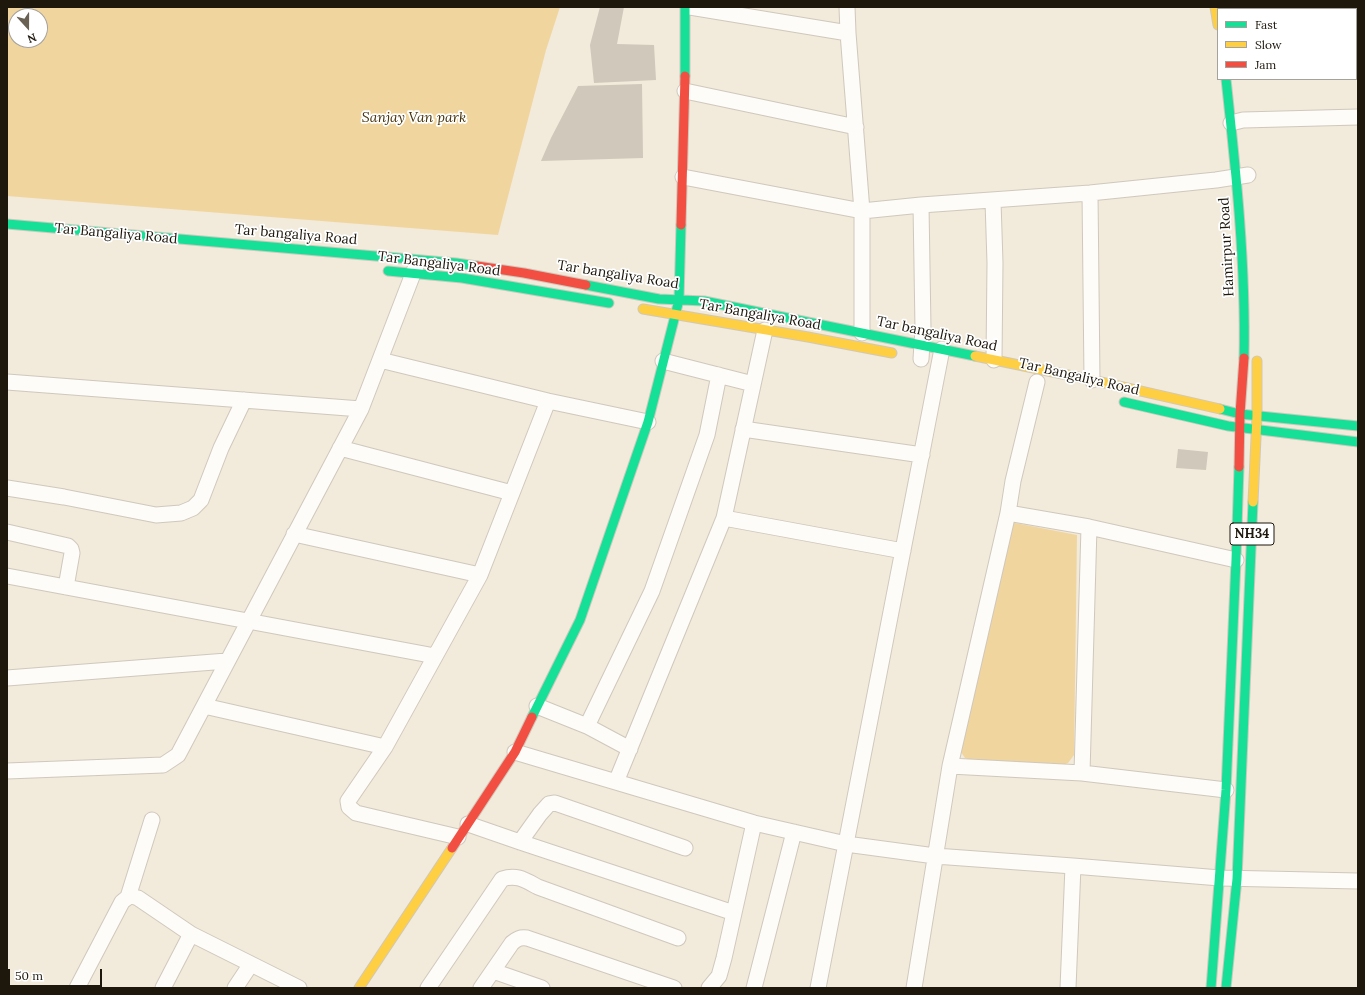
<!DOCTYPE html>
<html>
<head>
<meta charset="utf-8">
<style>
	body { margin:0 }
	#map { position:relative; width:1365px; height:995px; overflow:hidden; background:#f2eada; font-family:Lora,serif }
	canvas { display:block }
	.frame { position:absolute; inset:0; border:8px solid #1d170c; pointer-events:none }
	.legend { position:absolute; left:1217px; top:8px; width:140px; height:72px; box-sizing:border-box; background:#fff; border:1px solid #a5a29e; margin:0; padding:5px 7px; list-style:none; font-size:12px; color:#1d170c }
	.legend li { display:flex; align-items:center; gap:8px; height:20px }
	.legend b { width:20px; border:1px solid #a5a29e }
	.north { position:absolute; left:8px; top:8px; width:40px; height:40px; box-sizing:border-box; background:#fff; border:1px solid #a5a29e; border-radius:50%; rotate:159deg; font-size:11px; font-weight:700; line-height:16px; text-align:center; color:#1d170c }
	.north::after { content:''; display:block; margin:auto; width:14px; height:18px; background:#686154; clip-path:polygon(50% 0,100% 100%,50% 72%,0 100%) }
	.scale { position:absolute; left:8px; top:969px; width:94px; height:18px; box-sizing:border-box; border:2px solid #1d170c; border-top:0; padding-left:5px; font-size:12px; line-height:14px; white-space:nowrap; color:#1d170c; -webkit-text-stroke:3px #fff; paint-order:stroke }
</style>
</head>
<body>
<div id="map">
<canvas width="1365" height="995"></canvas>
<div class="frame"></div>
<ul class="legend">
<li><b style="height:5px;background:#16e098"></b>Fast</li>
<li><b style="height:5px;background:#ffcf43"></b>Slow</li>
<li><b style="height:5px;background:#f24e42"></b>Jam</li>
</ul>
<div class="north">N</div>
<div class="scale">50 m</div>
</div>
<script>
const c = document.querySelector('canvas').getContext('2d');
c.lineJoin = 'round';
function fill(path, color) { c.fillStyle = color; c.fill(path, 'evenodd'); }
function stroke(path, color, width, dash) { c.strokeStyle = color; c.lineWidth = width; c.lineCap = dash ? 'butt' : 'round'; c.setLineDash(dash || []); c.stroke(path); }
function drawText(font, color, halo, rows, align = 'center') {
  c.font = font + ' Lora,serif'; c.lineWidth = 3.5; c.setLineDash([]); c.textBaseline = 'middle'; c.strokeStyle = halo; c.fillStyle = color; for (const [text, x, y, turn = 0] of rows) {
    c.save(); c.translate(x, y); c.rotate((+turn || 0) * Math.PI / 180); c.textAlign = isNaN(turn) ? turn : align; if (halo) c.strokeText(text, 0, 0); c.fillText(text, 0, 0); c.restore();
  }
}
fill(new Path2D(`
	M 7,7 L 560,7 L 546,50 L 498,235 L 7,196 ZM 16,16 L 40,16 L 40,40 L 16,40 Z
	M 1010,522 L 1077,535 L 1074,755 L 1068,763 L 1061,766 L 971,760 L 965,758 L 961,752 Z`), '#f1d59e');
fill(new Path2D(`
	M 600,7 L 624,7 L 617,44 L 654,45 L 656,80 L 594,83 L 590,45 Z
	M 642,84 L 643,158 L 541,161 L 551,138 L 578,86 Z
	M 1178,449 L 1208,452 L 1206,470 L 1176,468 Z`), '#cfc8bb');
const street = new Path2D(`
	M 690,7 L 848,33
	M 847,7 L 848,33 L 862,211 L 862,333
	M 685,91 L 856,127
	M 1231,123 L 1243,120 L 1358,117
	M 683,177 L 862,211 L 921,205 L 1090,193 L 1216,180 L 1248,175
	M 1090,193 L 1092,380
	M 993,201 L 995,263 L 994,360
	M 921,205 L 923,329 L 921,359
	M 380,360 L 548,401 L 648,422
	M 663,361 L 753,384
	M 7,382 L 361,409
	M 743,429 L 922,455
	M 340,448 L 512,493
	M 7,488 L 64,497 L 156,515 L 181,513 L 193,508 L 201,500 L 221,448 L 244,400
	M 1008,513 L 1089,527 L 1236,560
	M 724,518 L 903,551
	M 7,532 L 68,546 L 71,549 L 72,553 L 66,587
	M 294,534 L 480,575
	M 7,576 L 435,656
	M 7,678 L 227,661
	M 204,706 L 385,747
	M 537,706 L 587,726 L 630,749
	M 587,726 L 652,591 L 707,435 L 719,375
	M 515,752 L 754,823 L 846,844 L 935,856 L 1073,866 L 1220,878 L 1358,881
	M 950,766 L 1082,773 L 1226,790
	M 7,771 L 163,765 L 178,755 L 361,409 L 416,266
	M 1082,773 L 1089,527
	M 616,782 L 724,518 L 765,330
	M 468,824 L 520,842 L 734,913
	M 458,837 L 356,813 L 349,807 L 348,801 L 385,747 L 480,575 L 548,401
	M 520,842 L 540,814 L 549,804 L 555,803 L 685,848
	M 128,897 L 152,820
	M 493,971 L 542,988
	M 77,988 L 122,902 C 128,897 130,895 138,898 L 191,934 L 299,988
	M 163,988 L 191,934
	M 235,988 L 251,964
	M 428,988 L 502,879 C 517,874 525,880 538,887 L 678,938
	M 481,988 L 512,943 C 517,939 520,937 527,938 L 674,988
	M 709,988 L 719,976 L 724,958 L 754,823
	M 754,988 L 794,832
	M 818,988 L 942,349
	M 914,988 L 950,766 L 1008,513 L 1013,481 L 1037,382
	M 1068,988 L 1073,866`);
const fast = new Path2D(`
	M 685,7 L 685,76
	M 1226,79 C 1236,171 1246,265 1244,358
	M 7,224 L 456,263 L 477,266
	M 388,271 L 462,278 L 609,303
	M 586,285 L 659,299 L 704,301 L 975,356
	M 1124,402 L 1228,426 L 1358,442
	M 1220,409 L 1240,414 L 1358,426
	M 532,717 L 580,620 L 648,422 L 679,300 L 681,225
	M 1211,988 L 1226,790 L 1236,560 L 1239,467
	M 1226,988 L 1237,879 L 1253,502`);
const slow = new Path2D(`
	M 1215,7 L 1218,25
	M 643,309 L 808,337 L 892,353
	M 975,356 L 1092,380 L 1220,409
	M 1253,502 L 1257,416 L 1257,361
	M 359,988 L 452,848`);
const jam = new Path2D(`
	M 681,225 L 685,76
	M 477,266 L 524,273 L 586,285
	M 1239,467 L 1240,414 L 1244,358
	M 452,848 L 515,752 L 532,717`);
stroke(street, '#cfc8bc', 17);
stroke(fast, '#cfc8bc', 11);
stroke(slow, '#cfc8bc', 11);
stroke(jam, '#cfc8bc', 11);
stroke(street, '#fdfcf9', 15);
stroke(fast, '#16e098', 9);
stroke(slow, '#ffcf43', 9);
stroke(jam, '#f24e42', 9);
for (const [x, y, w] of [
	[1252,534,44]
]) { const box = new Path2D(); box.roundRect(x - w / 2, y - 11, w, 22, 3); c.fillStyle = '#fff'; c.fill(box); stroke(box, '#1d170c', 1); }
drawText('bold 13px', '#1d170c', null, [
	["NH34",1252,534]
]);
drawText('italic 14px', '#47340c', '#fff', [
	["Sanjay Van park",414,118]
]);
drawText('14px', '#1d170c', '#fff', [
	["Tar Bangaliya Road",116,234,5],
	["Tar bangaliya Road",296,235,5],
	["Hamirpur Road",1227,247,-93],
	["Tar Bangaliya Road",439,264,7],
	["Tar bangaliya Road",618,275,9],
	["Tar Bangaliya Road",760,315,10],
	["Tar bangaliya Road",937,334,12],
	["Tar Bangaliya Road",1079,377,13]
]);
</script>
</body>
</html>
